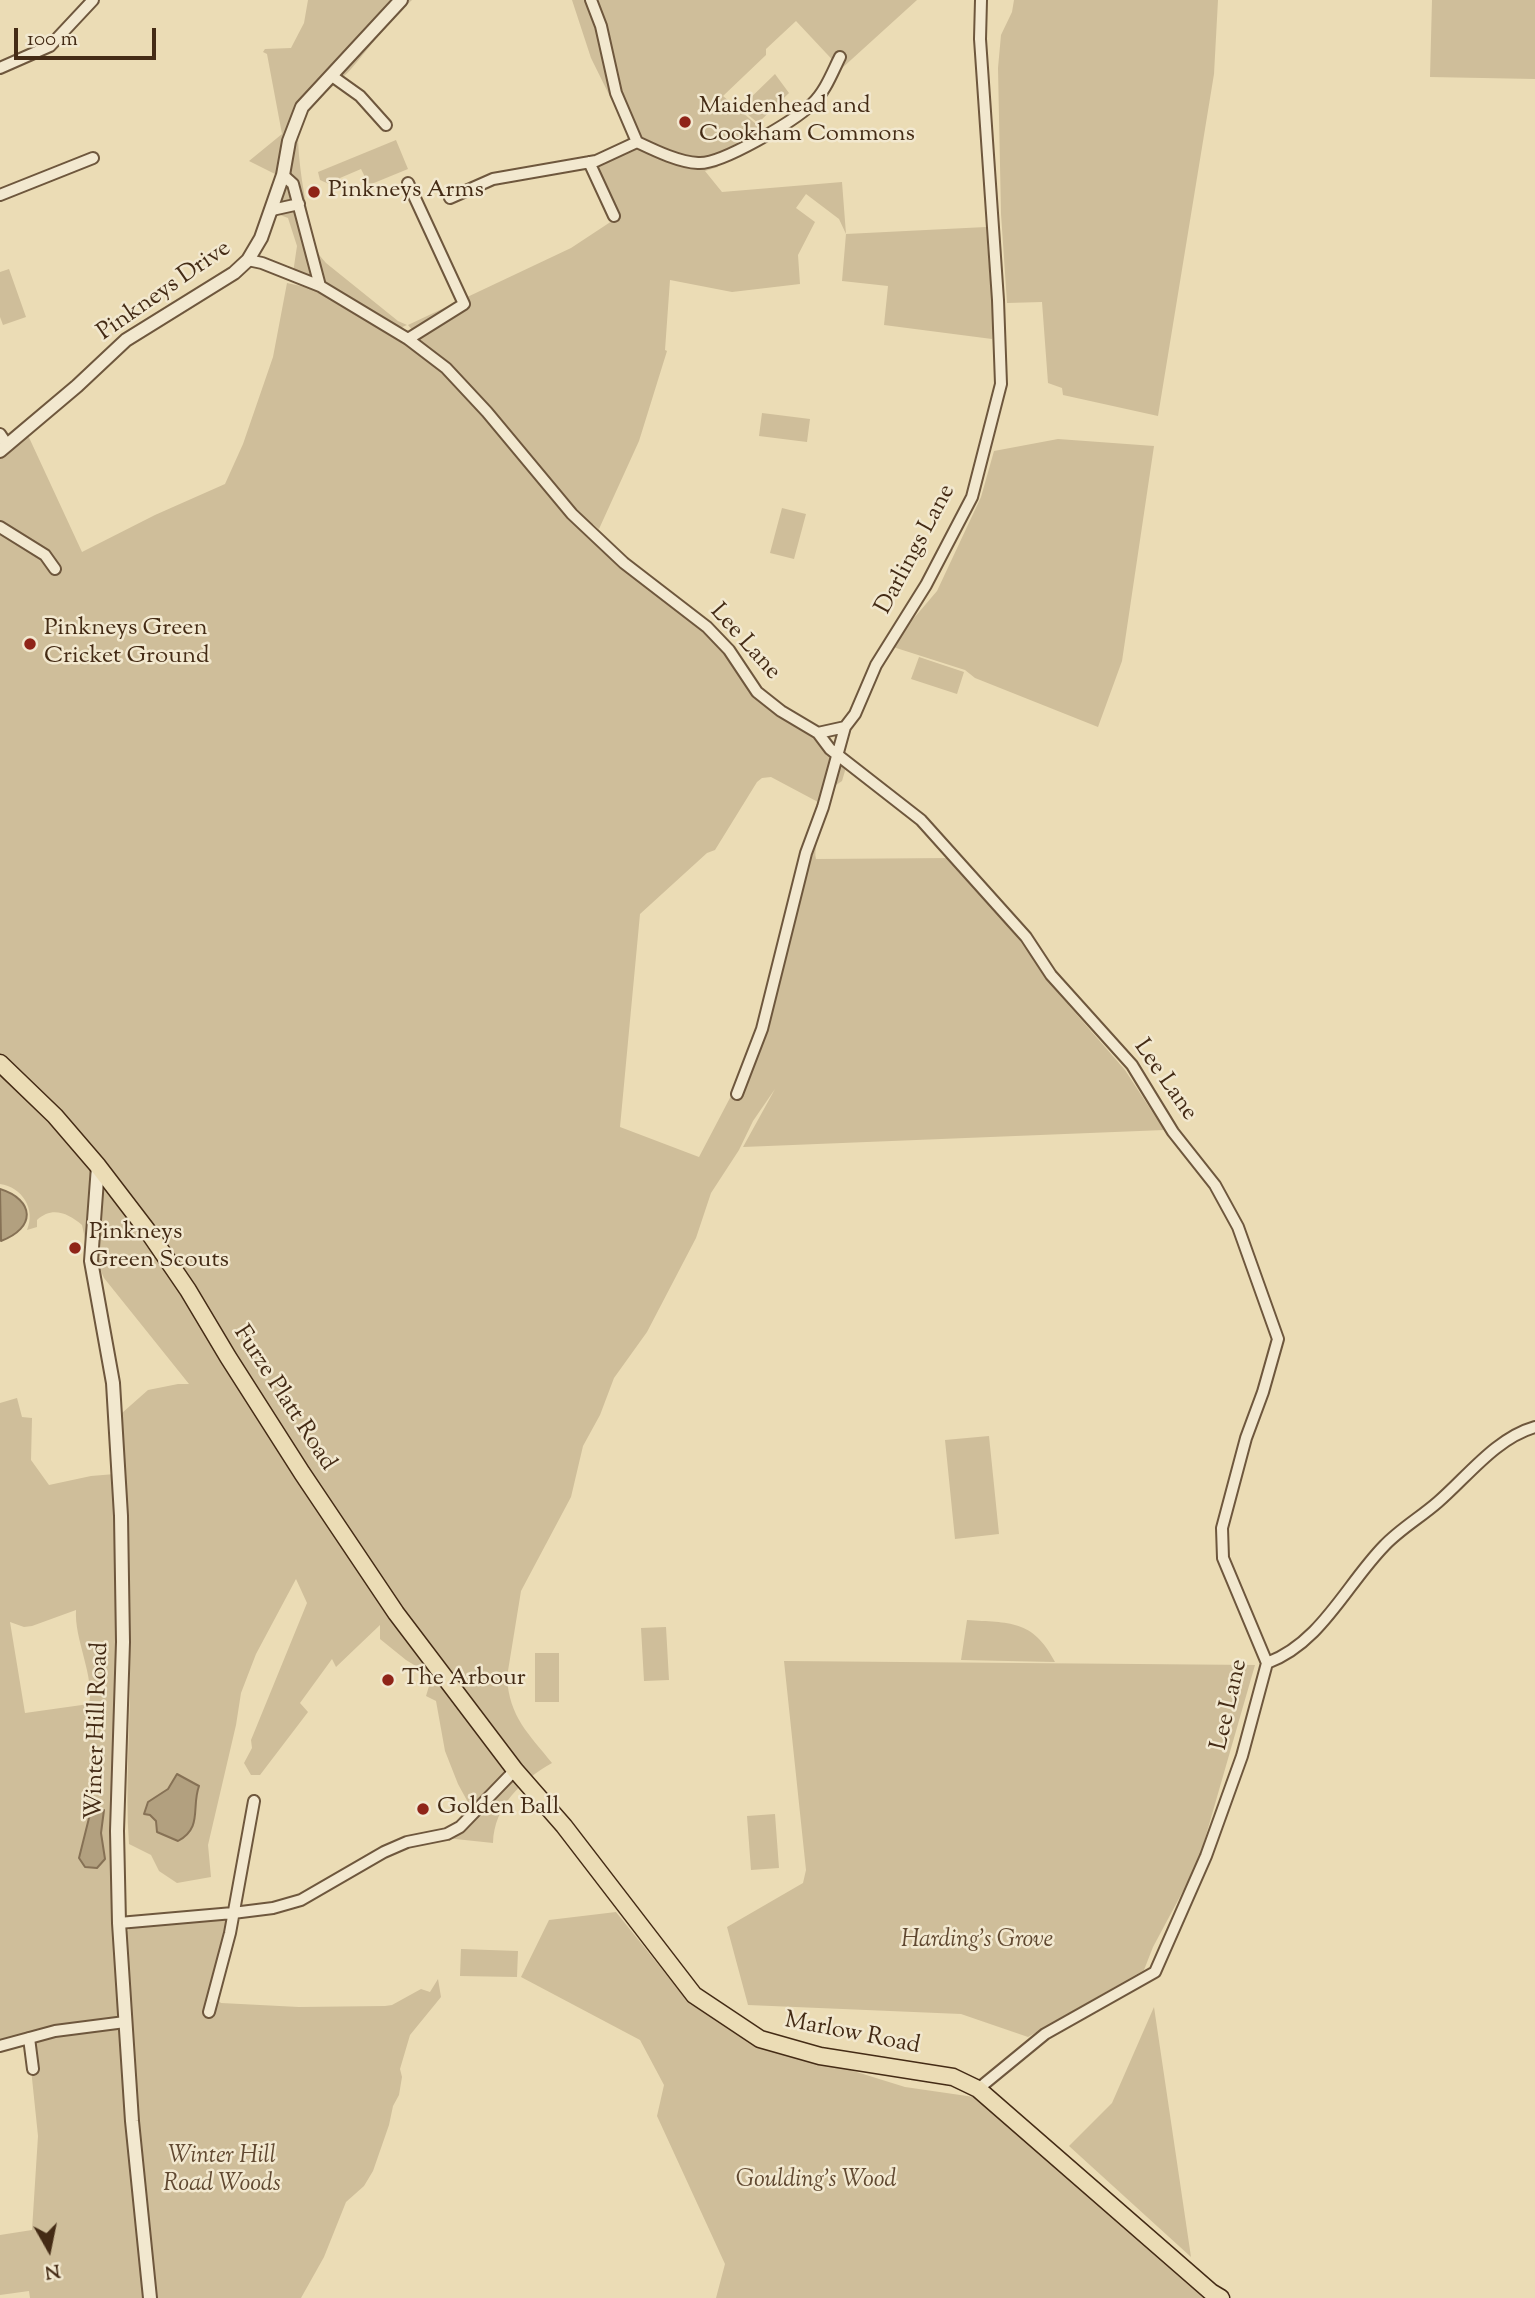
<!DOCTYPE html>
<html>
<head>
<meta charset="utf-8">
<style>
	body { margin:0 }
	#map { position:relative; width:1535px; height:2298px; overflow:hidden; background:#ebdcb5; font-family:"Sorts Mill Goudy",serif }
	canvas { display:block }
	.north { position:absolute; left:14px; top:2214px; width:70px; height:70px; -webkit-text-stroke:5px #f2e8cf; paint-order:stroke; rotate:171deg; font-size:19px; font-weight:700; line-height:28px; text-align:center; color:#442b15 }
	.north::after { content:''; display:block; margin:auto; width:24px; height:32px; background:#442b15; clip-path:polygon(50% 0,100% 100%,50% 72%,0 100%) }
	.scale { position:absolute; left:14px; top:28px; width:142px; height:32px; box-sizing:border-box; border:4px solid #442b15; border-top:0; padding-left:9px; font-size:21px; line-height:24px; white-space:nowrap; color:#442b15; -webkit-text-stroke:5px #f2e8cf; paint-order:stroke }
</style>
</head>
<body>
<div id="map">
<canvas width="1535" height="2298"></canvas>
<div class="north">N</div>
<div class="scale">100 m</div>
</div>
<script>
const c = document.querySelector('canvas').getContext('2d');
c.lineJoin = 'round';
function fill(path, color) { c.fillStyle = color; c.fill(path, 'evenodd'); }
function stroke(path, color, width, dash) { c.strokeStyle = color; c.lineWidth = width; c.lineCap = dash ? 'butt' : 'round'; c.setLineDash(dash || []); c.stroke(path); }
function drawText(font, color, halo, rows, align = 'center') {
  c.font = font + ' "Sorts Mill Goudy",serif'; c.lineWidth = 5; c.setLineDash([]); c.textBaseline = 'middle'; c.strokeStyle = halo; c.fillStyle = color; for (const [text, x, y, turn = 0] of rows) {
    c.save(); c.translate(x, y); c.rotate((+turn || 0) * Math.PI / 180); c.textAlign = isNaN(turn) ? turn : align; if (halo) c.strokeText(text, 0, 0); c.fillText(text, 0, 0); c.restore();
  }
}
fill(new Path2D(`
	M 308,0 L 412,0 C 388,21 372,45 351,69 C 340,82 308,105 301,118 C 291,136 310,236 320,256 L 326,263 L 398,321 L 407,325 L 400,328 L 293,273 L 297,246 L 288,218 L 280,215 L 278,205 L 285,179 L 249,161 L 282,134 L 267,54 L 263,52 L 265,49 L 291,48 L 304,23 Z
	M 572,0 L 917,0 L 841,69 L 796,21 L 766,49 L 766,55 L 723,96 L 763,130 L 765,136 L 717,165 L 718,167 L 705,171 L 722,192 L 842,182 L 846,234 L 986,227 L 992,305 L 992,339 L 884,325 L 888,286 L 842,281 L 846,234 L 839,219 L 806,194 L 796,208 L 815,222 L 798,255 L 800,284 L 732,292 L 670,280 L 665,350 L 667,351 L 639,441 L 599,529 L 593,524 L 591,527 L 575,513 L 414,338 L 414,332 L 408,325 L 571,248 L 615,219 L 591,165 L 627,142 L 628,133 L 591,58 Z
	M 1014,0 L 1218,0 L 1214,74 L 1158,416 L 1063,395 L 1062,388 L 1048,383 L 1042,302 L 1007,303 L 1001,214 L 998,68 L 1001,35 L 1012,12 Z
	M 1432,0 L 1535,0 L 1535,79 L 1430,77 Z
	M 775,74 L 789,93 L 758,123 L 740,108 Z
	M 396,140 L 408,169 L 369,185 L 361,169 L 340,178 L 341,182 L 329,184 L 320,180 L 318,172 Z
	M 9,269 L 26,317 L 3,325 L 0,317 L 0,272 Z
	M 287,283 L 310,288 L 353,308 L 442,368 L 541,483 L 720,644 L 743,676 L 847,764 L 842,781 L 836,785 C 831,802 812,843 816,859 L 951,858 L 1020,941 L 1051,985 L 1125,1070 L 1164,1130 L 743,1147 L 775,1089 L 753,1121 L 739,1150 L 711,1193 L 696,1238 L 647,1332 L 614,1378 L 600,1415 L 583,1446 L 571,1497 L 521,1591 L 507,1677 C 509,1717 529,1734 552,1763 C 522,1780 494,1806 493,1843 L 446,1838 L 468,1827 L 476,1817 L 458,1784 L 445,1751 L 436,1701 L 426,1696 L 430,1683 L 427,1673 L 406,1660 L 380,1639 L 380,1625 L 336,1667 L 332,1659 L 300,1703 L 308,1712 L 260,1775 L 251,1775 L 244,1763 L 252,1748 L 251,1740 L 307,1603 L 296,1579 L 256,1654 L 241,1693 L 236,1725 L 208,1845 L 211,1877 L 177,1883 L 159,1871 L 151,1855 L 129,1844 C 125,1788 130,1731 130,1674 C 130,1587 126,1500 122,1413 L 148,1390 L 178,1384 L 189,1384 L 104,1278 L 97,1262 L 99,1233 L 85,1239 L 82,1225 C 68,1213 52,1206 37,1220 L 37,1227 L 27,1230 C 36,1209 22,1187 0,1184 L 0,450 L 26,431 L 82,552 L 155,515 L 225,484 L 243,444 L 273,357 ZM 771,777 L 818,802 L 754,1052 L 699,1157 L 620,1127 L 640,914 L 707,853 L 715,850 L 757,782 L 762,778 Z
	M 762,413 L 810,419 L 807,442 L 759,436 Z
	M 1058,439 L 1154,446 L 1122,661 L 1098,727 L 975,678 L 965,670 L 890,646 L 937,591 L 981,497 L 994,451 Z
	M 782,508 L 806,514 L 794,559 L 770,553 Z
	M 919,657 L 964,672 L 957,694 L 911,679 Z
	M 17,1398 L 22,1417 L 32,1418 L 31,1460 L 49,1485 L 91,1476 L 115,1474 L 116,1582 L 119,1650 L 120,2004 L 119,2018 L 0,2045 L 0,1403 ZM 76,1610 C 74,1639 95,1677 89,1704 L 25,1713 L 10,1622 L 24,1627 L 32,1626 Z
	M 989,1436 L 999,1534 L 955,1539 L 945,1440 Z
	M 967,1620 C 1009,1623 1033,1619 1055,1662 L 961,1660 Z
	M 666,1627 L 669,1680 L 644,1681 L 641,1628 Z
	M 535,1653 L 559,1653 L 559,1702 L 535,1702 Z
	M 784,1661 L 1255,1665 L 1198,1863 L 1153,1947 L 1144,1970 L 1028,2037 L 961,2014 L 748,2005 L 727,1927 L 803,1883 L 806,1870 Z
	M 775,1814 L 779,1868 L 751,1870 L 747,1816 Z
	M 616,1912 L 690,2004 L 760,2042 L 905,2087 L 974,2097 L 1205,2298 L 716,2298 L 725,2264 L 657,2116 L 664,2085 L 640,2040 L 521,1977 L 549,1920 Z
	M 223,1917 L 238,1919 L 215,1997 L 221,2003 L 299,2007 L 385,2006 L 392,2005 L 421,1989 L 430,1992 L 438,1979 L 441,1997 L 410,2035 L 400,2069 L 402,2077 L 399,2095 L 393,2106 L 389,2125 L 373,2171 L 364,2186 L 346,2202 L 324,2257 L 301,2298 L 30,2298 L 29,2291 L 0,2295 L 0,2235 L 32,2230 L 38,2136 L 28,2040 L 119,2019 L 121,2037 L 123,1936 L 132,1926 Z
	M 461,1949 L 518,1951 L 517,1977 L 460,1976 Z
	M 1154,2007 L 1191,2257 L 1069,2146 L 1112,2103 Z`), '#cfbe9a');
const water = new Path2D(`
	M 0,1189 C 35,1200 36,1228 1,1241 Z
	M 177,1774 L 199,1786 C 191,1808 203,1827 178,1841 L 157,1832 L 156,1821 L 150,1815 L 144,1814 L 148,1802 L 168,1789 Z
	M 104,1810 L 101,1833 L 105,1859 L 97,1868 L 85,1867 L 79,1858 L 90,1814 Z`);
fill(water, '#b2a07f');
stroke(water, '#867155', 2);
const minor = new Path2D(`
	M 591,0 L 601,26 L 616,93 L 637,142 C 654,150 678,162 698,163 C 721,165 794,121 812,104 C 825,92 832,73 840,57
	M 0,68 L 50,46 L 93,0
	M 332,76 L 360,96 L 386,125
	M 589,162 L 614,216
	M 283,175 L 293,184 L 320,286
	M 0,195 L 93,158
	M 450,198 L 493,179 L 596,161 L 637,142
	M 272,210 L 299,204
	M 248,260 L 262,263 L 320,286 L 408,339 L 446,368 L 487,412 L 572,514 L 624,563 L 707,627 L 729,650 L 757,692 L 781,711 L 818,733 L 830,749 L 921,820 L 1026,937 L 1051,975 L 1132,1065 L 1173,1132 L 1215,1185 L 1238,1227 L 1278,1339 L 1263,1392 L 1246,1438 L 1222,1528 L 1223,1558 L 1267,1663 L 1242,1756 L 1206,1856 L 1155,1972 L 1045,2034 L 978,2089
	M 408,339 L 464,304 L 408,183
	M 0,434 L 6,443
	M 0,527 L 45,555 L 55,569
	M 818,733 L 845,727
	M 737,1094 L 762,1029 L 806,853 L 823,807 L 845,727 L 855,714 L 876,665 L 926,585 L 972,497 L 1001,384 L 998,300 L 980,39 L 981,0
	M 1267,1663 C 1321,1643 1346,1585 1384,1546 C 1400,1529 1421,1517 1438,1502 C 1467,1477 1496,1438 1535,1427
	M 119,1923 L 233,1913 L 273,1908 L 301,1900 L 384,1852 L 407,1842 L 447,1834 L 460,1827 L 515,1770
	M 209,2012 L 230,1933 L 254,1801
	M 29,2038 L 33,2069
	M 0,2046 L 55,2031 L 125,2022`);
const tertiary = new Path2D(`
	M 0,451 L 77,386 L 126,340 L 234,273 L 248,260 L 261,238 L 283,175 L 289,141 L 302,107 L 401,0
	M 98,1166 L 91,1261 L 113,1383 L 121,1516 L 123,1642 L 117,1831 L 119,1923 L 132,2121 L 150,2298`);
const primary = new Path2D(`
	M 0,1063 L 55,1116 L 98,1166 L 147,1230 L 188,1290 L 228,1357 L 302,1473 L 396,1613 L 515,1770 L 564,1826 L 694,1995 L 760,2039 L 820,2056 L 953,2077 L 978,2089 L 1211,2292 L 1221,2298`);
stroke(minor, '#6e573d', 14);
stroke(tertiary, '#6e573d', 16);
stroke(primary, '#442b15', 19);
stroke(minor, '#f2e8cf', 10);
stroke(tertiary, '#f2e8cf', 12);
stroke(primary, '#ebdcb5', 16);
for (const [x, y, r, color] of [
	[685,122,7,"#8f2418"],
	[314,192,7,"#8f2418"],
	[30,644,7,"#8f2418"],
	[75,1248,7,"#8f2418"],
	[388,1680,7,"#8f2418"],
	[423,1809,7,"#8f2418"]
]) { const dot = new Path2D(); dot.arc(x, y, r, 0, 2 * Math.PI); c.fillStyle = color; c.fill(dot); stroke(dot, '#f2e8cf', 2.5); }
drawText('24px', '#442b15', '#f2e8cf', [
	["Maidenhead and",699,108],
	["Cookham Commons",699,136],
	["Pinkneys Arms",328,192],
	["Pinkneys Green",44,630],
	["Cricket Ground",44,658],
	["Pinkneys",89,1234],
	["Green Scouts",89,1262],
	["The Arbour",402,1680],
	["Golden Ball",437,1809]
], 'left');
drawText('24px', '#442b15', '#f2e8cf', [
	["Pinkneys Drive",165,292,-35],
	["Darlings Lane",917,550,-62],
	["Lee Lane",744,643,48],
	["Lee Lane",1164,1081,55],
	["Furze Platt Road",283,1399,57],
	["Lee Lane",1231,1705,-77],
	["Winter Hill Road",99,1731,-88],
	["Marlow Road",852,2035,11]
]);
drawText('italic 24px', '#604830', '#f2e8cf', [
	["Harding's Grove",977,1942],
	["Winter Hill",222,2158],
	["Road Woods",222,2186],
	["Goulding's Wood",816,2182]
]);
</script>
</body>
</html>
